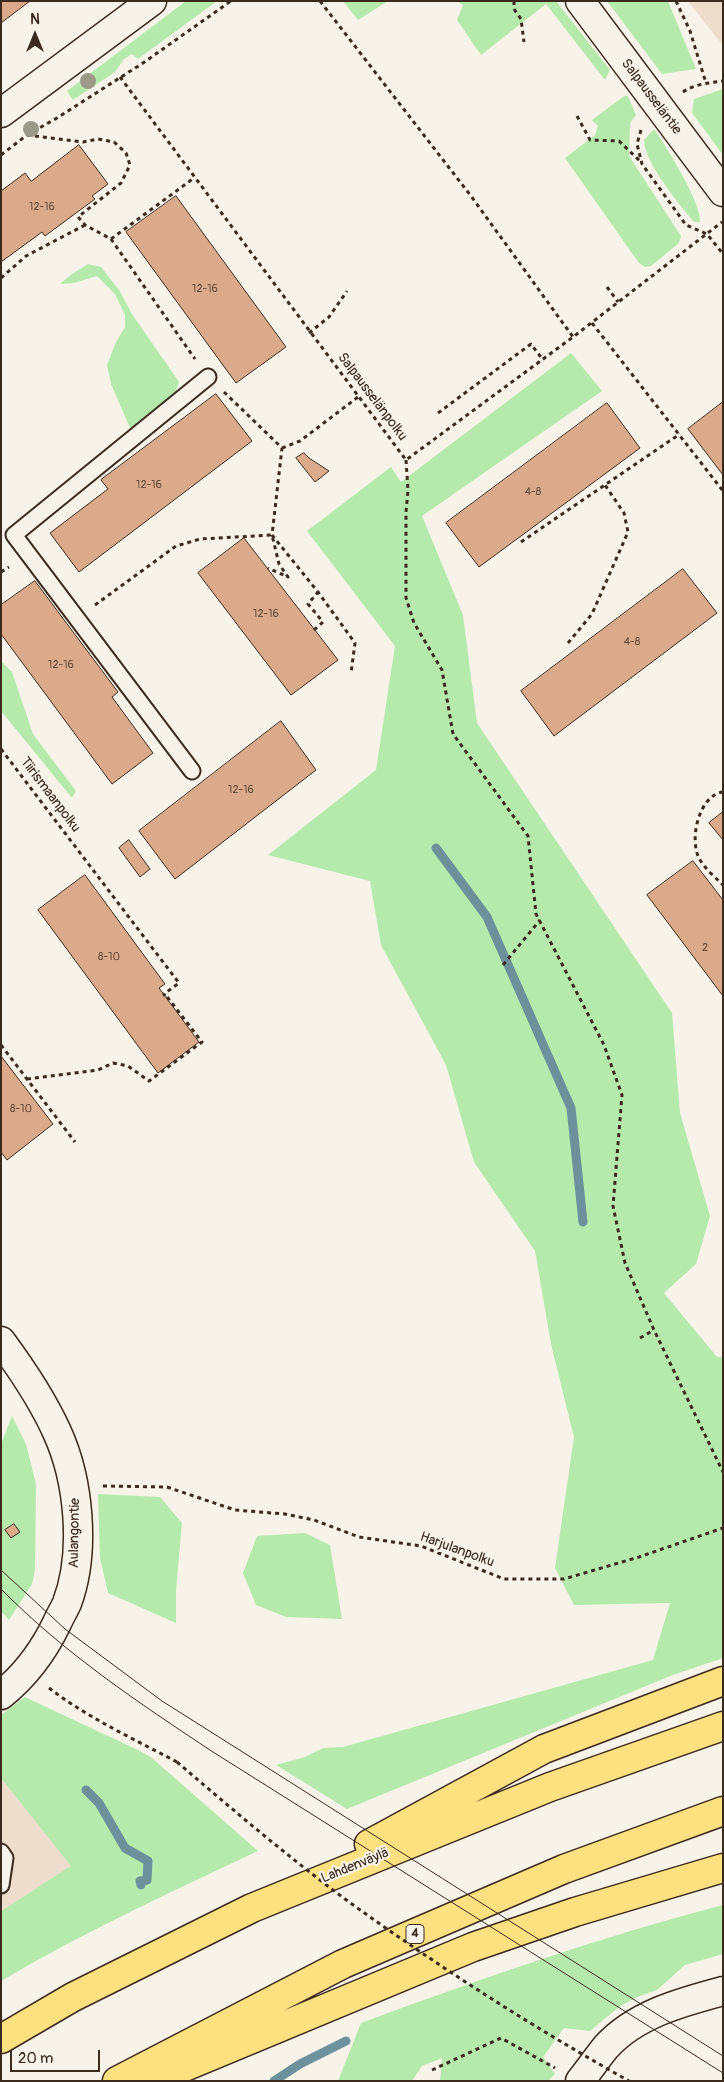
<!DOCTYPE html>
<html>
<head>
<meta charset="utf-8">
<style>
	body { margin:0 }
	#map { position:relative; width:724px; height:2082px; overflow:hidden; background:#f7f3e8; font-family:Pangolin,sans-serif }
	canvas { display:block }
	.frame { position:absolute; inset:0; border:2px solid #3b2a1e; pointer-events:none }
	.north { position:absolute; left:10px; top:10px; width:50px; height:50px; -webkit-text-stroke:4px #f7f3e8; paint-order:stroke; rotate:0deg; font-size:14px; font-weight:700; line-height:20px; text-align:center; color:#3b2a1e }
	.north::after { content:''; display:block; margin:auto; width:18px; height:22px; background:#3b2a1e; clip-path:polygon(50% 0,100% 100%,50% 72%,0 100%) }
	.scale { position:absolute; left:10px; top:2050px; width:90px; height:22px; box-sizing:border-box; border:2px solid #3b2a1e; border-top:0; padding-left:6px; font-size:15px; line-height:18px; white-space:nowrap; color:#3b2a1e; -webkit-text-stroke:4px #f7f3e8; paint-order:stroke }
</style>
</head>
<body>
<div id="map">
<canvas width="724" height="2082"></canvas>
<div class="frame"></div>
<div class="north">N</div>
<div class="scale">20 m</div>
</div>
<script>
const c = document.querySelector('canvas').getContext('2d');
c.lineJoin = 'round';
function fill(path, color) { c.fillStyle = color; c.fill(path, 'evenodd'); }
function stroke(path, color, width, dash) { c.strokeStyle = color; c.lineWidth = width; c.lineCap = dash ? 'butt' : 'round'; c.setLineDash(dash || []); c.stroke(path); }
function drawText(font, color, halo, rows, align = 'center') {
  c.font = font + ' Pangolin,sans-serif'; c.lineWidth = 4.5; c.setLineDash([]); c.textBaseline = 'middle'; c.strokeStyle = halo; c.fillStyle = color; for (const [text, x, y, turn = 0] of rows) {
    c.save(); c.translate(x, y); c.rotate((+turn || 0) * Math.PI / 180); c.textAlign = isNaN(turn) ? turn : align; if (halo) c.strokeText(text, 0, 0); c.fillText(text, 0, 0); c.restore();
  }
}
fill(new Path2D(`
	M 688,1 L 723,1 L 723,45 L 705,23 Z
	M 1,1778 L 72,1866 L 1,1911 Z`), '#edc');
fill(new Path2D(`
	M 186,1 L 217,1 L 138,59 L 132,54 L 124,59 L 115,72 L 73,100 L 67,91 Z
	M 343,1 L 388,1 L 358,20 Z
	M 457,1 L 556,1 L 610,70 L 605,80 L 546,4 L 481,55 L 457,20 L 463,5 Z
	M 607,1 L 668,1 L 696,69 L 662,74 Z
	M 723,89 L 723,155 L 692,113 L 694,99 Z
	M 624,96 L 628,96 L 636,115 L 630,123 L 629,156 L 681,236 L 679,243 L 651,266 L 645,267 L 639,263 L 565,158 L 595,135 L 598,126 L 592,120 Z
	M 654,129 C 665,144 703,206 700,222 L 694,222 C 679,204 644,162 644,140 Z
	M 88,264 L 101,267 L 119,290 L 132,314 L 179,382 L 176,391 L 131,430 L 111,384 L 107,365 L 116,342 L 125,327 L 125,315 L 115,294 L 97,276 L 74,283 L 60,284 L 72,274 Z
	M 571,353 L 602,391 L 422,516 L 463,615 L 477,723 L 672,1013 L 680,1113 L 710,1216 L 696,1264 L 664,1293 L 717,1357 L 723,1357 L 723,1658 L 673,1675 L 347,1809 L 276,1765 L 305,1757 L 323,1748 L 343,1747 L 653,1660 L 670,1603 L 574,1605 L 555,1568 L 574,1437 L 551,1344 L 535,1251 L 474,1162 L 446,1065 L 381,945 L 370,881 L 268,855 L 376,770 L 395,646 L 307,531 L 391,467 L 401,482 Z
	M 1,661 L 12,672 L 33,734 L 76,791 L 72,798 L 1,711 Z
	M 12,1416 L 26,1444 L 36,1484 L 35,1570 L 32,1584 L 9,1620 L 1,1611 L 1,1444 Z
	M 98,1494 L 160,1497 L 182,1523 L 176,1590 L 176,1623 L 108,1593 L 100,1558 Z
	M 305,1533 L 330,1545 L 342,1619 L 286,1617 L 256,1605 L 243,1573 L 257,1536 Z
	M 25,1697 L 140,1751 L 152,1758 L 258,1851 C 171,1892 84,1932 1,1981 L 1,1911 L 71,1866 L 1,1778 L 1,1715 Z
	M 723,1905 L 723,1954 L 685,1965 L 657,1990 L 637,1997 L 619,2007 L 590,2031 L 564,2028 L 543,2057 L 555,2074 L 548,2081 L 440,2081 L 442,2058 L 422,2066 L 412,2081 L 338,2081 L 361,2023 C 480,1979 600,1937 723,1905 Z`), '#b5eaac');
stroke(new Path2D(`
	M 436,848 L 487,917 L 571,1108 L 583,1222
	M 86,1790 L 99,1803 L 125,1848 L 148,1861 L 147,1880 L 140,1881 L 141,1885
	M 274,2081 L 300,2064 L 346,2041`), '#6c919b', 9);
const building = new Path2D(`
	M 1,1 L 30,1 L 1,23 Z
	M 79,145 L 108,184 L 92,196 L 95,199 L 45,236 L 42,232 L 1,262 L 1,191 L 25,173 L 31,181 Z
	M 176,196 L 286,347 L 236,383 L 126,232 Z
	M 216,394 L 252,441 L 79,572 L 50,533 L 108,489 L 101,480 Z
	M 723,402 L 723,475 L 688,429 Z
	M 607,403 L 640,448 L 479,567 L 446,523 Z
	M 304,453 L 309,458 L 329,471 L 315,482 L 296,458 Z
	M 244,538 L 338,660 L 291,695 L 198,573 Z
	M 683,569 L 717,613 L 554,736 L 521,691 Z
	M 35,581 L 118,692 L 112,697 L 153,753 L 112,784 L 1,634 L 1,605 Z
	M 281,721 L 316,770 L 175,879 L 139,831 Z
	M 723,812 L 723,840 L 709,823 Z
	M 129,840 L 150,869 L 140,877 L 119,848 Z
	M 693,861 L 723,900 L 723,996 L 647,895 Z
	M 85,875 L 165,984 L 159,988 L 199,1042 L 158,1073 L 38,910 Z
	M 1,1056 L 53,1124 L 7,1160 L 1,1152 Z
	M 14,1524 L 20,1532 L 11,1538 L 5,1530 Z`);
fill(building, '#daaa8b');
stroke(building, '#3b2a1e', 1);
const lane = new Path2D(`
	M 192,771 L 14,535 L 208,377
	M 1,1852 L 5,1858 L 1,1885`);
const street = new Path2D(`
	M 580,2081 C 589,2070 597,2058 606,2047 C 636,2014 682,2002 723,1991`);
const secondary = new Path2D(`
	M 580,1 L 723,192
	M 1,113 L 152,1
	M 1,1341 C 21,1368 43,1401 57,1432 C 79,1480 86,1552 67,1603 C 64,1610 60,1616 57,1623 C 44,1650 25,1676 1,1695`);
const highway = new Path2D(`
	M 369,1844 L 544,1749 L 723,1681
	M 1,2039 L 73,1997 L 252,1908 L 550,1787 L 723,1726
	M 158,2078 L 473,1947 L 575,1912 L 723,1868
	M 117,2081 L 343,1964 L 564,1869 L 723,1811`);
stroke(lane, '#3b2a1e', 19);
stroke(street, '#3b2a1e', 31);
stroke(secondary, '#3b2a1e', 31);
stroke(highway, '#3b2a1e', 31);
stroke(new Path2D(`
	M 320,1 L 471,196 L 573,337
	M 514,1 L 514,9 L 521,19 L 524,42
	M 676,1 L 690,31 L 706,83
	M 120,77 L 406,460 L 573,337 L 722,222
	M 683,92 C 694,84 709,83 723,81
	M 577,116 L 590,140 L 619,141 L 642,163
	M 641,130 L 637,144 L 642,164 L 686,225 L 707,234 L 723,254
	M 27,135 L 83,142 L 98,139 L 114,142 L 126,153 L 130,165 L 121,183 L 78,217 L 85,225 L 111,239 L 195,359
	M 1,155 L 27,135 L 57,118 L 143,63 L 231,1
	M 111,239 L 194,178
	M 1,278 L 26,256 L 85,225
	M 607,287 L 618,302
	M 592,323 L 723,491
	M 309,333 L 329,317 L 347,291
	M 224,392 L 282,448 L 272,535 L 318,592 L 355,643 L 351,673
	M 438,413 L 531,344 L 543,360
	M 282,448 L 300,441 L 358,397
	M 406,460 L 408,490 L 406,512 L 406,598 L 414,623 L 442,670 L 453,734 L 528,836 L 536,914 L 604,1045 L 622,1095 L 613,1206 L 625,1263 L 654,1330 L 723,1472
	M 521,542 L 680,434
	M 1,572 L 9,567
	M 95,605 L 176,546 L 200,539 L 272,535 L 279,564 L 288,577 L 268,568
	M 314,630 L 323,622 L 308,604 L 318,592
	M 568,643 L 592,614 L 628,532 L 624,513 L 605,485
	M 1,749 L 179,983 L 164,994 L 165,996
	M 723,792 C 699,795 689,839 699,858 C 704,868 715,877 723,885
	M 503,965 L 540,920
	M 1,1045 L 75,1142
	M 27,1079 L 98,1070 L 113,1063 L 128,1066 L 149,1081 L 202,1042 L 165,994
	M 640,1338 L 654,1330
	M 103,1486 L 167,1487 L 235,1510 L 285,1514 L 314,1520 L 359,1537 L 421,1546 L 504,1579 L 564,1579 L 639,1557 L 723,1528
	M 49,1688 C 88,1718 134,1739 177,1762
	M 432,2070 L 501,2038 L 555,2068`), '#3b2a1e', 3, [4, 4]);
stroke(lane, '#f7f3e8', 15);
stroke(street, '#f7f3e8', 28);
stroke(secondary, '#f7f3e8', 28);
stroke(highway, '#fde080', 28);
stroke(new Path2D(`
	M 1,1570 L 65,1629 L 162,1701 L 723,2056
	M 1,1589 C 64,1653 139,1703 213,1752 L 723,2073`), '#3b2a1e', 1);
stroke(new Path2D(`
	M 177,1762 C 232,1809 287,1856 345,1899 C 436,1965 531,2026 629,2081`), '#3b2a1e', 3, [4, 4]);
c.fillStyle = '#9d9988';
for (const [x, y] of [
	[88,81],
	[31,129]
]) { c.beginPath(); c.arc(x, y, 8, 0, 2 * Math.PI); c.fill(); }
drawText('11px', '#634a39', null, [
	["12-16",42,207],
	["12-16",205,289],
	["12-16",149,485],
	["4-8",533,492],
	["12-16",266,614],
	["4-8",632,642],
	["12-16",61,665],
	["12-16",241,790],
	["2",705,948],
	["8-10",109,957],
	["8-10",21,1109]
]);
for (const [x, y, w] of [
	[415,1934,18]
]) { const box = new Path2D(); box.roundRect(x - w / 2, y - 9.5, w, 19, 4); c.fillStyle = '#f7f3e8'; c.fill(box); stroke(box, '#3b2a1e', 1); }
drawText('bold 12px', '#3b2a1e', null, [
	["4",415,1934]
]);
drawText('14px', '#3b2a1e', '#f7f3e8', [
	["Salpausseläntie",651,97,53],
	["Salpausselänpolku",372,397,53],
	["Tiirismaanpolku",50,795,53],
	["Aulangontie",75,1533,-89],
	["Harjulanpolku",457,1550,20],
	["Lahdenväylä",355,1866,-22]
]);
</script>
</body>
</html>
